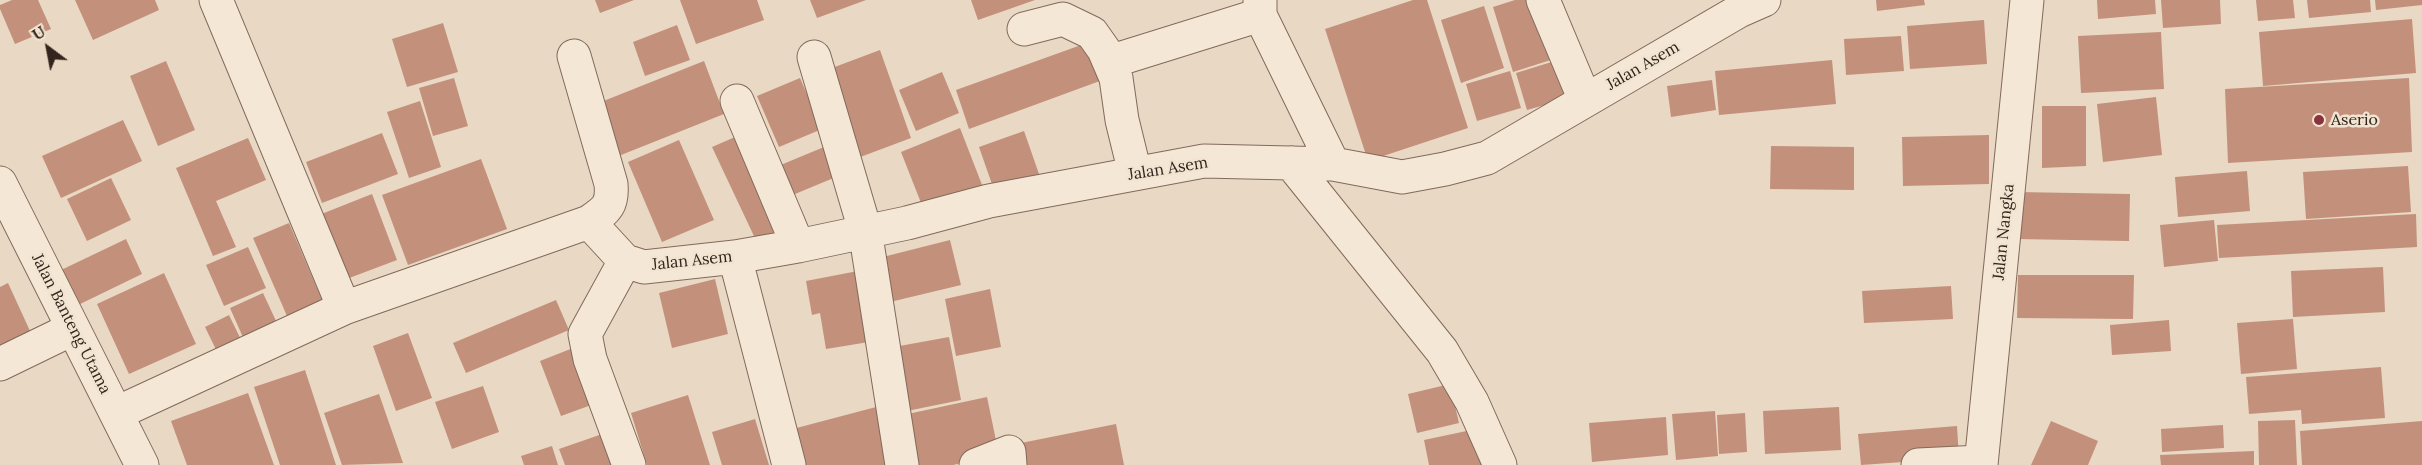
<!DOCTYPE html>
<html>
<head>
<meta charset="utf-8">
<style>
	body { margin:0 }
	#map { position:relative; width:2422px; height:465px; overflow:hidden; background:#e9d8c3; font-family:Lora,serif }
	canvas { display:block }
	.north { position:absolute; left:18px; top:18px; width:60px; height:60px; -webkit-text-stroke:4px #f1e4d1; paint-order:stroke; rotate:328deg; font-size:16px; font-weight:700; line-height:24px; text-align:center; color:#33251e }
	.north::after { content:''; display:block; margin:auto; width:21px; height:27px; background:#33251e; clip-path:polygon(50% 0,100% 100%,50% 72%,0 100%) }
</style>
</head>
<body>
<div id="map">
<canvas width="2422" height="465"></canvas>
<div class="north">U</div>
</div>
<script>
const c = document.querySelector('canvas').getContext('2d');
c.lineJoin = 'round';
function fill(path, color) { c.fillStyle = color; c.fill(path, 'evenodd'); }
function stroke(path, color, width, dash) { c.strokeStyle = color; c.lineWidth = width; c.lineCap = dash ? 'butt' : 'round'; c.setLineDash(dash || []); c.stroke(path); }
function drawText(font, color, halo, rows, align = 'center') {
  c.font = font + ' Lora,serif'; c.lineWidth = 5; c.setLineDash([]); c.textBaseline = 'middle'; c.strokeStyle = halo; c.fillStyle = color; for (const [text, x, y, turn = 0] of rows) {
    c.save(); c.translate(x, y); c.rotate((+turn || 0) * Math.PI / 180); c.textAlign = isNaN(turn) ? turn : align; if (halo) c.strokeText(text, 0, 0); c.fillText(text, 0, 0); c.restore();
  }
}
fill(new Path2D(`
	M 12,0 L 38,0 L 51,29 L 15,44 L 0,9 L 0,5 Z
	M 75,0 L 155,0 L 159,10 L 93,40 Z
	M 595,0 L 634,0 L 600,13 Z
	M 680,0 L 757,0 L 764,20 L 696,44 Z
	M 810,0 L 866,0 L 817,18 Z
	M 971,0 L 1035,0 L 978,20 Z
	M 1413,0 L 1427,0 L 1468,128 L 1368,161 L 1325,29 Z
	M 1515,0 L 1539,0 L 1557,58 L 1513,72 L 1493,7 Z
	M 1876,0 L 1924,0 L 1925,5 L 1877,11 Z
	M 2097,0 L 2155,0 L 2156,14 L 2098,19 Z
	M 2161,0 L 2220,0 L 2221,24 L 2163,28 Z
	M 2256,0 L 2293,0 L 2295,18 L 2258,21 Z
	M 2307,0 L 2370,0 L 2371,12 L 2309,18 Z
	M 2375,0 L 2422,0 L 2422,5 L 2376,10 Z
	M 1484,6 L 1504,68 L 1461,83 L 1441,20 Z
	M 2412,19 L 2416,73 L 2263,86 L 2259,32 Z
	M 1984,20 L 1987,64 L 1910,69 L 1907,26 Z
	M 443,23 L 458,72 L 407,87 L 392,39 Z
	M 677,25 L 690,60 L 645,76 L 633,42 Z
	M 2161,32 L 2164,89 L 2081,93 L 2078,36 Z
	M 1901,36 L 1904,71 L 1846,75 L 1844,39 Z
	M 1095,40 L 1108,78 L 969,129 L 956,90 Z
	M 880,50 L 911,138 L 855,159 L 824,71 Z
	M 1558,60 L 1569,98 L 1527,110 L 1516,73 Z
	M 1832,60 L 1836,104 L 1719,115 L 1715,71 Z
	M 166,61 L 195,130 L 158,146 L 130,76 Z
	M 704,61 L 724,114 L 616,157 L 596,104 Z
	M 1510,71 L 1521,108 L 1477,121 L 1466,84 Z
	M 942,72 L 959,113 L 916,131 L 899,90 Z
	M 454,78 L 468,126 L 433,136 L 419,88 Z
	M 800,78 L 822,129 L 779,147 L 757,96 Z
	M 2409,78 L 2412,152 L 2228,163 L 2225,89 Z
	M 1712,80 L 1716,110 L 1671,117 L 1667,86 Z
	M 2156,97 L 2162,155 L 2103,162 L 2097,104 Z
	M 420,101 L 441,167 L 409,178 L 387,112 Z
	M 2042,106 L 2086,106 L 2086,166 L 2042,168 Z
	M 123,120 L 142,161 L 61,198 L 42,156 Z
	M 960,128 L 984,190 L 925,213 L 901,152 Z
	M 1024,131 L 1039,174 L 994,190 L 979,147 Z
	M 382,133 L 398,174 L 322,203 L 306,162 Z
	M 742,134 L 791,237 L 761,251 L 712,147 Z
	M 1989,135 L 1989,184 L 1903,186 L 1902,137 Z
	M 248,138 L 266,180 L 216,201 L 236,247 L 213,256 L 176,168 Z
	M 679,140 L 714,220 L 662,242 L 628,162 Z
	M 1771,146 L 1854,147 L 1854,190 L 1770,189 Z
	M 824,147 L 836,177 L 783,199 L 771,169 Z
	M 481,159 L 507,229 L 408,265 L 382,195 Z
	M 2408,166 L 2411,212 L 2306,219 L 2303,172 Z
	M 2247,171 L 2250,211 L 2178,217 L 2175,177 Z
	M 111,178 L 131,220 L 87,241 L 67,199 Z
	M 2017,192 L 2130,194 L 2129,241 L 2017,239 Z
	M 372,194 L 397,260 L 344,280 L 319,215 Z
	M 2416,214 L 2417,247 L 2219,258 L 2217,225 Z
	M 2214,220 L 2218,261 L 2164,267 L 2160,225 Z
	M 289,223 L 322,300 L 287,316 L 253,238 Z
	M 126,239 L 142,274 L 76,306 L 59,271 Z
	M 950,240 L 961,285 L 890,302 L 879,258 Z
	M 248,247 L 266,288 L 224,306 L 206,265 Z
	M 2383,267 L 2385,312 L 2293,317 L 2291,271 Z
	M 863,270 L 875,341 L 826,349 L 820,313 L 812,315 L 806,281 Z
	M 164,273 L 196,344 L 129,374 L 97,304 Z
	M 2018,275 L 2134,275 L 2133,319 L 2017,318 Z
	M 715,279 L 728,334 L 672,348 L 659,293 Z
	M 8,283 L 36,344 L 0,361 L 0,287 Z
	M 1951,286 L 1953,319 L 1864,323 L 1862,291 Z
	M 990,289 L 1001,347 L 956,356 L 945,299 Z
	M 263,293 L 283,336 L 249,351 L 230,308 Z
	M 556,300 L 569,330 L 466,373 L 453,343 Z
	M 229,315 L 247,352 L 223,364 L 205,327 Z
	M 2293,319 L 2297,369 L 2241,374 L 2237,323 Z
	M 2169,320 L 2171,351 L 2112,355 L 2110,325 Z
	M 408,333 L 432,398 L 396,411 L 373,346 Z
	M 949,337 L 961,400 L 907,411 L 894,347 Z
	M 573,348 L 594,404 L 561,416 L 540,361 Z
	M 2381,367 L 2385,418 L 2302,424 L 2301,410 L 2249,414 L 2246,377 Z
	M 305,370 L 321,419 L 336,465 L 280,465 L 254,387 Z
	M 1450,384 L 1459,423 L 1417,433 L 1408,394 Z
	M 483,386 L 499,432 L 452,449 L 435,402 Z
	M 248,393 L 274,465 L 187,465 L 171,421 Z
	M 379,394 L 403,463 L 342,465 L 324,413 Z
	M 688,395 L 710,465 L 647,465 L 631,413 Z
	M 987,397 L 999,455 L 953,465 L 914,465 L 903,415 Z
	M 876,407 L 891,465 L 798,465 L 789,430 Z
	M 1839,407 L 1841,450 L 1765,454 L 1763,411 Z
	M 1715,411 L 1718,456 L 1676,460 L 1672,414 Z
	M 1745,413 L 1747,452 L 1719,454 L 1717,415 Z
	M 1666,417 L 1668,455 L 1592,462 L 1589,423 Z
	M 755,419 L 769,465 L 722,465 L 712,432 Z
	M 2295,420 L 2297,465 L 2259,465 L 2258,421 Z
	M 2051,421 L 2098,441 L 2088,465 L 2031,465 Z
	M 2422,421 L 2422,465 L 2302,465 L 2300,431 Z
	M 1116,424 L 1124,465 L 1025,465 L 1021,443 Z
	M 2223,425 L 2224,448 L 2162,452 L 2161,429 Z
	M 1957,426 L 1959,458 L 1861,465 L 1858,434 Z
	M 1476,429 L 1484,465 L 1429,465 L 1424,440 Z
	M 608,432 L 620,465 L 565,465 L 559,449 Z
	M 552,446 L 558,465 L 524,465 L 521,456 Z
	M 2254,451 L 2254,465 L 2161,465 L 2160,455 Z`), '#c3907c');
const minor = new Path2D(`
	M 216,0 L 344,308
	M 1260,0 L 1260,15 L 1333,164
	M 1543,0 L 1585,100
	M 1024,29 L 1063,19 L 1092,33 L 1104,50 L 1116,78 L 1122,120 L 1135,173
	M 814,57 L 865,230 L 902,465
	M 1122,58 L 1260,15
	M 737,101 L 798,246
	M 1291,163 L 1442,351 L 1472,402 L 1500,465
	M 0,183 L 142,465
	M 589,222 L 625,261 L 644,267 L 735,257 L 798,246 L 907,223 L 989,201 L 1204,161 L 1333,164 L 1402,177 L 1445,169 L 1487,158 L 1739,11 L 1764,0
	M 735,257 L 789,465
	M 625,261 L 585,334 L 590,359 L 629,465
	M 0,364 L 72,329
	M 117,413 L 344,308 L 589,222 C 606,210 613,206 611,184 L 574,56
	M 976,465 L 1009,452 L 1010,465
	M 1918,465 L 1981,462
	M 1981,465 L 2027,0`);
stroke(minor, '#816a5b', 35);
stroke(minor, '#f5e7d5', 33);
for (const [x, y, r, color] of [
	[2319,120,6,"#8a323e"]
]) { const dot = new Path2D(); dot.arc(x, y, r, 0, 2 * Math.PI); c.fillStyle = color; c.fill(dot); stroke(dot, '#f1e4d1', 2); }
drawText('16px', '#33251e', '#f1e4d1', [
	["Jalan Asem",1643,66,-30],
	["Jalan Asem",1168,169,-9],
	["Jalan Nangka",2004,232,-84],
	["Jalan Asem",692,261,-6],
	["Jalan Banteng Utama",71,324,63]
]);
drawText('16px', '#33251e', '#f1e4d1', [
	["Aserio",2331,120]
], 'left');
</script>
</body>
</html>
